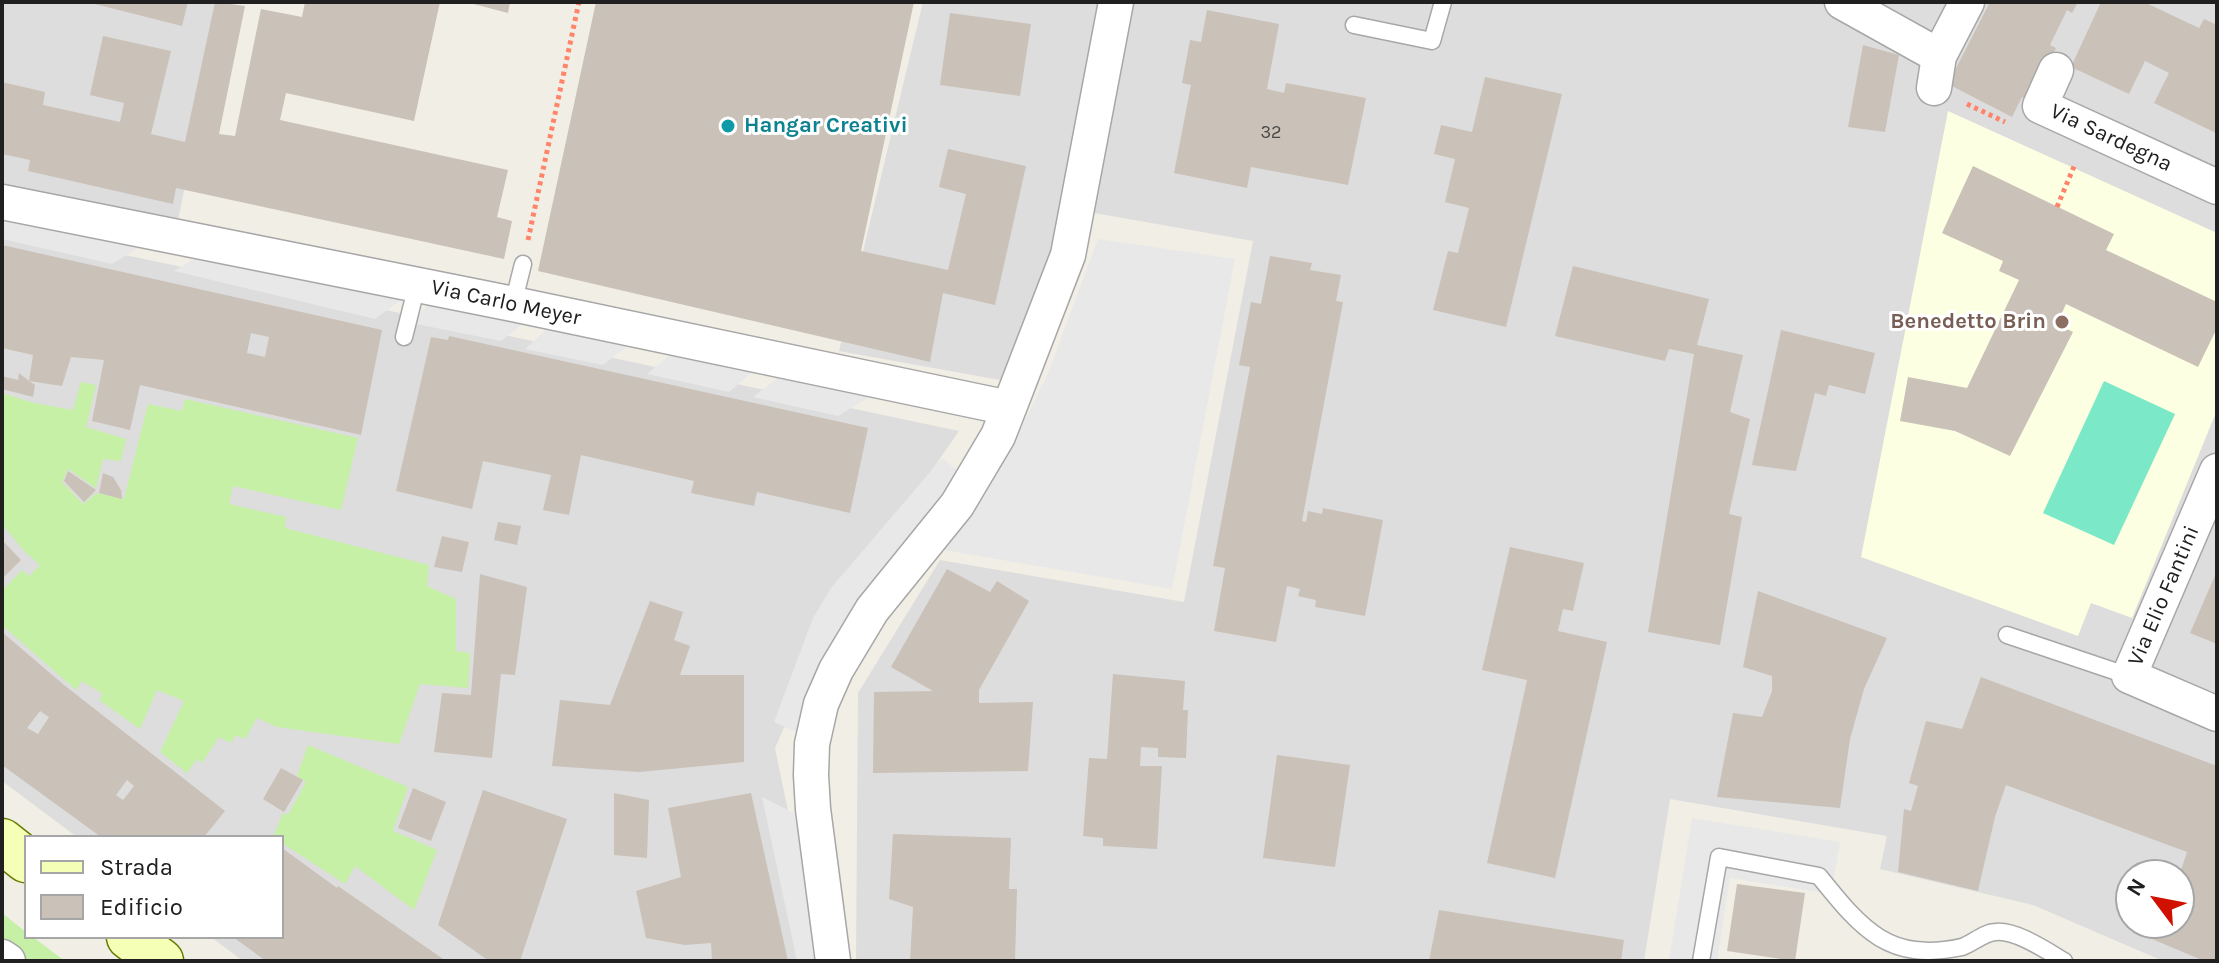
<!DOCTYPE html>
<html>
<head>
<meta charset="utf-8">
<style>
	body { margin:0 }
	#map { position:relative; width:2219px; height:963px; overflow:hidden; background:#f1eee5; font-family:Karla,sans-serif }
	canvas { display:block }
	.frame { position:absolute; inset:0; border:4px solid #202020; pointer-events:none }
	.legend { position:absolute; left:24px; top:835px; width:260px; height:104px; box-sizing:border-box; background:#fff; border:2px solid #a6a6a6; margin:0; padding:10px 14px; list-style:none; font-size:24px; color:#202020 }
	.legend li { display:flex; align-items:center; gap:16px; height:40px }
	.legend b { width:40px; border:2px solid #a6a6a6 }
	.north { position:absolute; left:2115px; top:859px; width:80px; height:80px; box-sizing:border-box; background:#fff; border:2px solid #a6a6a6; border-radius:50%; rotate:302deg; font-size:22px; font-weight:700; line-height:32px; text-align:center; color:#202020 }
	.north::after { content:''; display:block; margin:auto; width:28px; height:36px; background:#d01100; clip-path:polygon(50% 0,100% 100%,50% 72%,0 100%) }
</style>
</head>
<body>
<div id="map">
<canvas width="2219" height="963"></canvas>
<div class="frame"></div>
<ul class="legend">
<li><b style="height:10px;background:#f5ffb6"></b>Strada</li>
<li><b style="height:22px;background:#cac1b8"></b>Edificio</li>
</ul>
<div class="north">N</div>
</div>
<script>
const c = document.querySelector('canvas').getContext('2d');
c.lineJoin = 'round';
function fill(path, color) { c.fillStyle = color; c.fill(path, 'evenodd'); }
function stroke(path, color, width, dash) { c.strokeStyle = color; c.lineWidth = width; c.lineCap = dash ? 'butt' : 'round'; c.setLineDash(dash || []); c.stroke(path); }
function drawText(font, color, halo, rows, align = 'center') {
  c.font = font + ' Karla,sans-serif'; c.lineWidth = 6; c.setLineDash([]); c.textBaseline = 'middle'; c.strokeStyle = halo; c.fillStyle = color; for (const [text, x, y, turn = 0] of rows) {
    c.save(); c.translate(x, y); c.rotate((+turn || 0) * Math.PI / 180); c.textAlign = isNaN(turn) ? turn : align; if (halo) c.strokeText(text, 0, 0); c.fillText(text, 0, 0); c.restore();
  }
}
fill(new Path2D(`
	M 2,2 L 223,2 L 177,225 L 2,189 Z
	M 923,2 L 2217,2 L 2217,961 L 2163,961 L 2033,905 L 1880,869 L 1887,836 L 1670,799 L 1644,961 L 856,961 L 858,693 L 940,560 L 1184,602 L 1253,241 L 1066,208 L 1058,252 L 1000,380 L 839,351 ZM 2131,875 L 2179,875 L 2179,923 L 2131,923 Z
	M 2,229 L 959,431 L 839,604 L 775,748 L 819,961 L 243,961 L 211,937 L 282,937 L 282,837 L 77,837 L 2,781 Z`), '#dedddd');
fill(new Path2D(`
	M 1948,111 L 2217,233 L 2217,410 L 2132,618 L 2091,603 L 2078,636 L 1861,557 Z`), '#fcffe1');
fill(new Path2D(`
	M 81,382 L 96,385 L 86,427 L 126,439 L 121,461 L 103,459 L 96,488 L 68,469 L 62,482 L 83,504 L 97,493 L 124,499 L 148,404 L 182,411 L 185,399 L 358,438 L 341,510 L 233,486 L 229,504 L 286,517 L 285,528 L 429,565 L 427,586 L 456,599 L 456,651 L 470,653 L 468,688 L 420,684 L 399,744 L 277,727 L 257,718 L 245,739 L 236,735 L 231,743 L 219,737 L 202,763 L 197,759 L 187,773 L 160,752 L 184,701 L 157,690 L 140,729 L 99,700 L 103,694 L 82,681 L 76,690 L 2,625 L 2,591 L 22,570 L 29,576 L 40,565 L 25,552 L 2,524 L 2,393 L 34,403 L 73,410 Z
	M 308,745 L 408,787 L 393,831 L 437,850 L 414,910 L 355,866 L 345,884 L 282,843 L 282,837 L 273,837 L 283,813 L 288,815 L 306,782 L 297,776 Z
	M 2,913 L 26,932 L 26,937 L 33,937 L 65,961 L 28,961 L 2,941 Z`), '#c5f0a6');
fill(new Path2D(`
	M 2104,381 L 2175,414 L 2114,545 L 2043,513 Z`), '#7be8c7');
fill(new Path2D(`
	M 2,214 L 143,245 L 112,264 L 2,239 Z
	M 1098,239 L 1235,259 L 1172,589 L 944,550 L 1021,429 L 1048,373 Z
	M 204,253 L 401,300 L 375,319 L 174,271 Z
	M 430,302 L 526,321 L 501,341 L 411,323 Z
	M 550,326 L 631,343 L 603,365 L 525,349 Z
	M 675,351 L 753,371 L 729,392 L 647,374 Z
	M 781,375 L 873,395 L 838,416 L 753,397 Z
	M 942,458 L 964,476 L 853,610 L 837,632 L 799,733 L 774,722 L 813,618 L 831,588 Z
	M 762,797 L 794,813 L 826,961 L 797,961 Z
	M 1692,818 L 1840,842 L 1831,894 L 1730,878 L 1717,961 L 1669,961 Z`), '#e8e8e8');
fill(new Path2D(`
	M 87,2 L 188,2 L 182,26 Z
	M 215,2 L 245,6 L 219,134 L 235,136 L 261,9 L 302,17 L 305,2 L 440,2 L 414,121 L 286,93 L 280,120 L 508,170 L 497,217 L 512,221 L 504,259 L 176,188 L 173,204 L 28,171 L 30,160 L 2,154 L 2,82 L 45,92 L 43,105 L 120,122 L 124,103 L 90,95 L 103,36 L 171,51 L 151,134 L 185,142 Z
	M 466,2 L 510,2 L 508,13 Z
	M 596,2 L 914,2 L 861,251 L 948,270 L 966,194 L 939,187 L 948,149 L 1026,166 L 995,305 L 943,293 L 930,362 L 538,271 Z
	M 1990,2 L 2078,2 L 2072,13 L 2067,10 L 2050,45 L 2056,48 L 2029,101 L 2022,97 L 2012,117 L 1948,84 Z
	M 2101,2 L 2144,2 L 2199,28 L 2204,19 L 2217,25 L 2216,133 L 2154,103 L 2169,73 L 2145,61 L 2129,94 L 2071,67 Z
	M 1207,10 L 1279,24 L 1267,89 L 1284,93 L 1286,83 L 1366,98 L 1348,185 L 1251,167 L 1247,188 L 1174,173 L 1191,85 L 1182,83 L 1190,40 L 1201,42 Z
	M 950,13 L 1031,24 L 1020,96 L 940,85 Z
	M 1863,45 L 1899,55 L 1885,132 L 1848,127 Z
	M 1485,77 L 1562,94 L 1506,327 L 1433,310 L 1448,251 L 1458,253 L 1469,208 L 1445,202 L 1455,159 L 1434,154 L 1441,125 L 1472,132 Z
	M 1973,166 L 2114,234 L 2106,250 L 2217,302 L 2217,328 L 2198,367 L 2066,304 L 2057,324 L 2073,332 L 2010,456 L 1955,431 L 1900,421 L 1908,377 L 1967,388 L 2019,280 L 1999,271 L 2003,261 L 1942,233 Z
	M 2,245 L 382,330 L 361,435 L 140,385 L 130,430 L 92,421 L 104,360 L 71,357 L 62,386 L 29,381 L 35,385 L 33,397 L 2,389 L 2,376 L 18,380 L 19,373 L 29,381 L 33,355 L 2,348 ZM 251,333 L 269,337 L 265,357 L 247,353 Z
	M 1270,256 L 1312,263 L 1310,270 L 1341,275 L 1336,301 L 1343,302 L 1302,521 L 1306,522 L 1308,511 L 1322,514 L 1323,508 L 1383,520 L 1365,616 L 1315,607 L 1316,600 L 1298,596 L 1300,589 L 1287,586 L 1276,642 L 1214,631 L 1225,568 L 1213,566 L 1250,367 L 1239,365 L 1251,302 L 1261,304 Z
	M 1573,266 L 1709,299 L 1697,345 L 1743,355 L 1730,412 L 1750,419 L 1729,514 L 1742,517 L 1720,645 L 1648,632 L 1694,354 L 1669,349 L 1665,361 L 1555,336 Z
	M 1781,330 L 1875,353 L 1865,394 L 1829,385 L 1826,396 L 1815,393 L 1796,471 L 1752,465 Z
	M 449,336 L 868,428 L 850,513 L 757,492 L 754,506 L 691,493 L 694,481 L 581,455 L 569,515 L 543,510 L 551,475 L 483,461 L 472,509 L 396,491 L 431,337 L 448,340 Z
	M 68,471 L 96,490 L 84,502 L 64,481 Z
	M 103,473 L 113,477 L 121,490 L 122,499 L 99,493 Z
	M 498,522 L 521,526 L 517,545 L 494,540 Z
	M 442,536 L 469,542 L 462,572 L 434,567 Z
	M 2,540 L 21,560 L 2,579 Z
	M 1510,547 L 1584,563 L 1573,611 L 1563,609 L 1558,631 L 1607,642 L 1555,878 L 1487,863 L 1527,680 L 1482,670 Z
	M 947,569 L 990,592 L 997,581 L 1029,601 L 979,690 L 979,703 L 1033,702 L 1028,771 L 873,773 L 874,692 L 933,691 L 891,667 Z
	M 2217,571 L 2217,644 L 2190,633 Z
	M 480,574 L 527,587 L 515,675 L 501,674 L 492,758 L 434,752 L 442,693 L 471,695 Z
	M 1758,591 L 1887,638 L 1864,689 L 1850,739 L 1840,808 L 1717,797 L 1733,713 L 1762,717 L 1772,691 L 1772,676 L 1743,667 Z
	M 650,601 L 683,612 L 674,640 L 690,646 L 680,675 L 744,675 L 744,762 L 639,772 L 552,766 L 560,700 L 610,705 Z
	M 2,632 L 64,685 L 225,811 L 204,837 L 101,837 L 2,765 ZM 40,711 L 49,717 L 38,734 L 27,728 ZM 127,780 L 134,786 L 123,800 L 116,795 Z
	M 1113,674 L 1185,681 L 1183,710 L 1188,710 L 1186,758 L 1158,757 L 1158,748 L 1141,747 L 1140,766 L 1162,766 L 1157,849 L 1103,846 L 1103,838 L 1083,836 L 1089,758 L 1107,759 Z
	M 1981,677 L 2217,766 L 2217,961 L 2204,961 L 2145,936 L 2150,923 L 2179,923 L 2179,876 L 2187,852 L 2006,785 L 1995,817 L 1978,891 L 1898,872 L 1904,809 L 1911,811 L 1918,786 L 1909,783 L 1926,721 L 1962,729 Z
	M 1277,755 L 1350,765 L 1335,867 L 1263,858 Z
	M 281,768 L 303,780 L 284,812 L 263,799 Z
	M 413,788 L 446,802 L 431,841 L 398,828 Z
	M 483,790 L 567,819 L 520,961 L 489,961 L 438,925 Z
	M 614,793 L 649,800 L 647,858 L 614,855 Z
	M 751,793 L 788,961 L 712,961 L 711,943 L 685,945 L 646,938 L 636,891 L 681,877 L 668,808 Z
	M 893,834 L 1011,838 L 1009,889 L 1017,889 L 1015,961 L 910,961 L 913,907 L 889,899 Z
	M 282,848 L 337,888 L 338,886 L 446,961 L 266,961 L 233,937 L 282,937 Z
	M 1737,884 L 1805,893 L 1795,961 L 1727,951 Z
	M 1439,910 L 1624,940 L 1621,961 L 1429,961 Z`), '#cac1b8');
const lane = new Path2D(`
	M 1354,25 L 1432,41 L 1443,2
	M 513,304 L 523,264
	M 404,337 L 417,285
	M 2007,635 L 2129,676
	M 1701,961 L 1719,857 L 1819,876 C 1861,928 1888,963 1962,947 C 1973,943 1985,932 1996,932 C 2016,930 2047,951 2064,961`);
const street = new Path2D(`
	M 1842,2 L 1939,56
	M 2056,70 L 2040,106 L 2217,187
	M 1934,88 L 1939,56 L 1967,2
	M 2,202 L 513,304 L 1009,408
	M 2217,471 L 2129,676 L 2217,714
	M 2,957 L 8,961
	M 833,961 L 813,809 L 811,775 L 812,744 L 821,704 L 836,670 L 872,610 L 957,505 L 998,436 L 1009,408 L 1068,255 L 1116,2`);
const secondary = new Path2D(`
	M 2,841 L 26,860
	M 129,937 L 161,961`);
stroke(lane, '#a7a7a7', 19);
stroke(street, '#a7a7a7', 37);
stroke(secondary, '#667e00', 47);
stroke(new Path2D(`
	M 1967,104 L 2005,122
	M 2057,207 L 2075,164
	M 528,240 L 579,2`), '#ff8469', 5, [4, 4]);
stroke(lane, '#fff', 16);
stroke(street, '#fff', 34);
stroke(secondary, '#f5ffb6', 44);
for (const [x, y, r, color] of [
	[728,126,8,"#0f9aa8"],
	[2062,322,8,"#8d6e63"]
]) { const dot = new Path2D(); dot.arc(x, y, r, 0, 2 * Math.PI); c.fillStyle = color; c.fill(dot); stroke(dot, '#fff', 3); }
drawText('18px', '#4a4846', null, [
	["32",1271,133]
]);
drawText('bold 22px', '#0d838f', '#fff', [
	["Hangar Creativi",744,126]
], 'left');
drawText('22px', '#202020', '#fff', [
	["Via Sardegna",2111,138,25],
	["Via Carlo Meyer",506,303,12],
	["Via Elio Fantini",2164,596,-67]
]);
drawText('bold 22px', '#785e54', '#fff', [
	["Benedetto Brin",2046,322]
], 'right');
</script>
</body>
</html>
